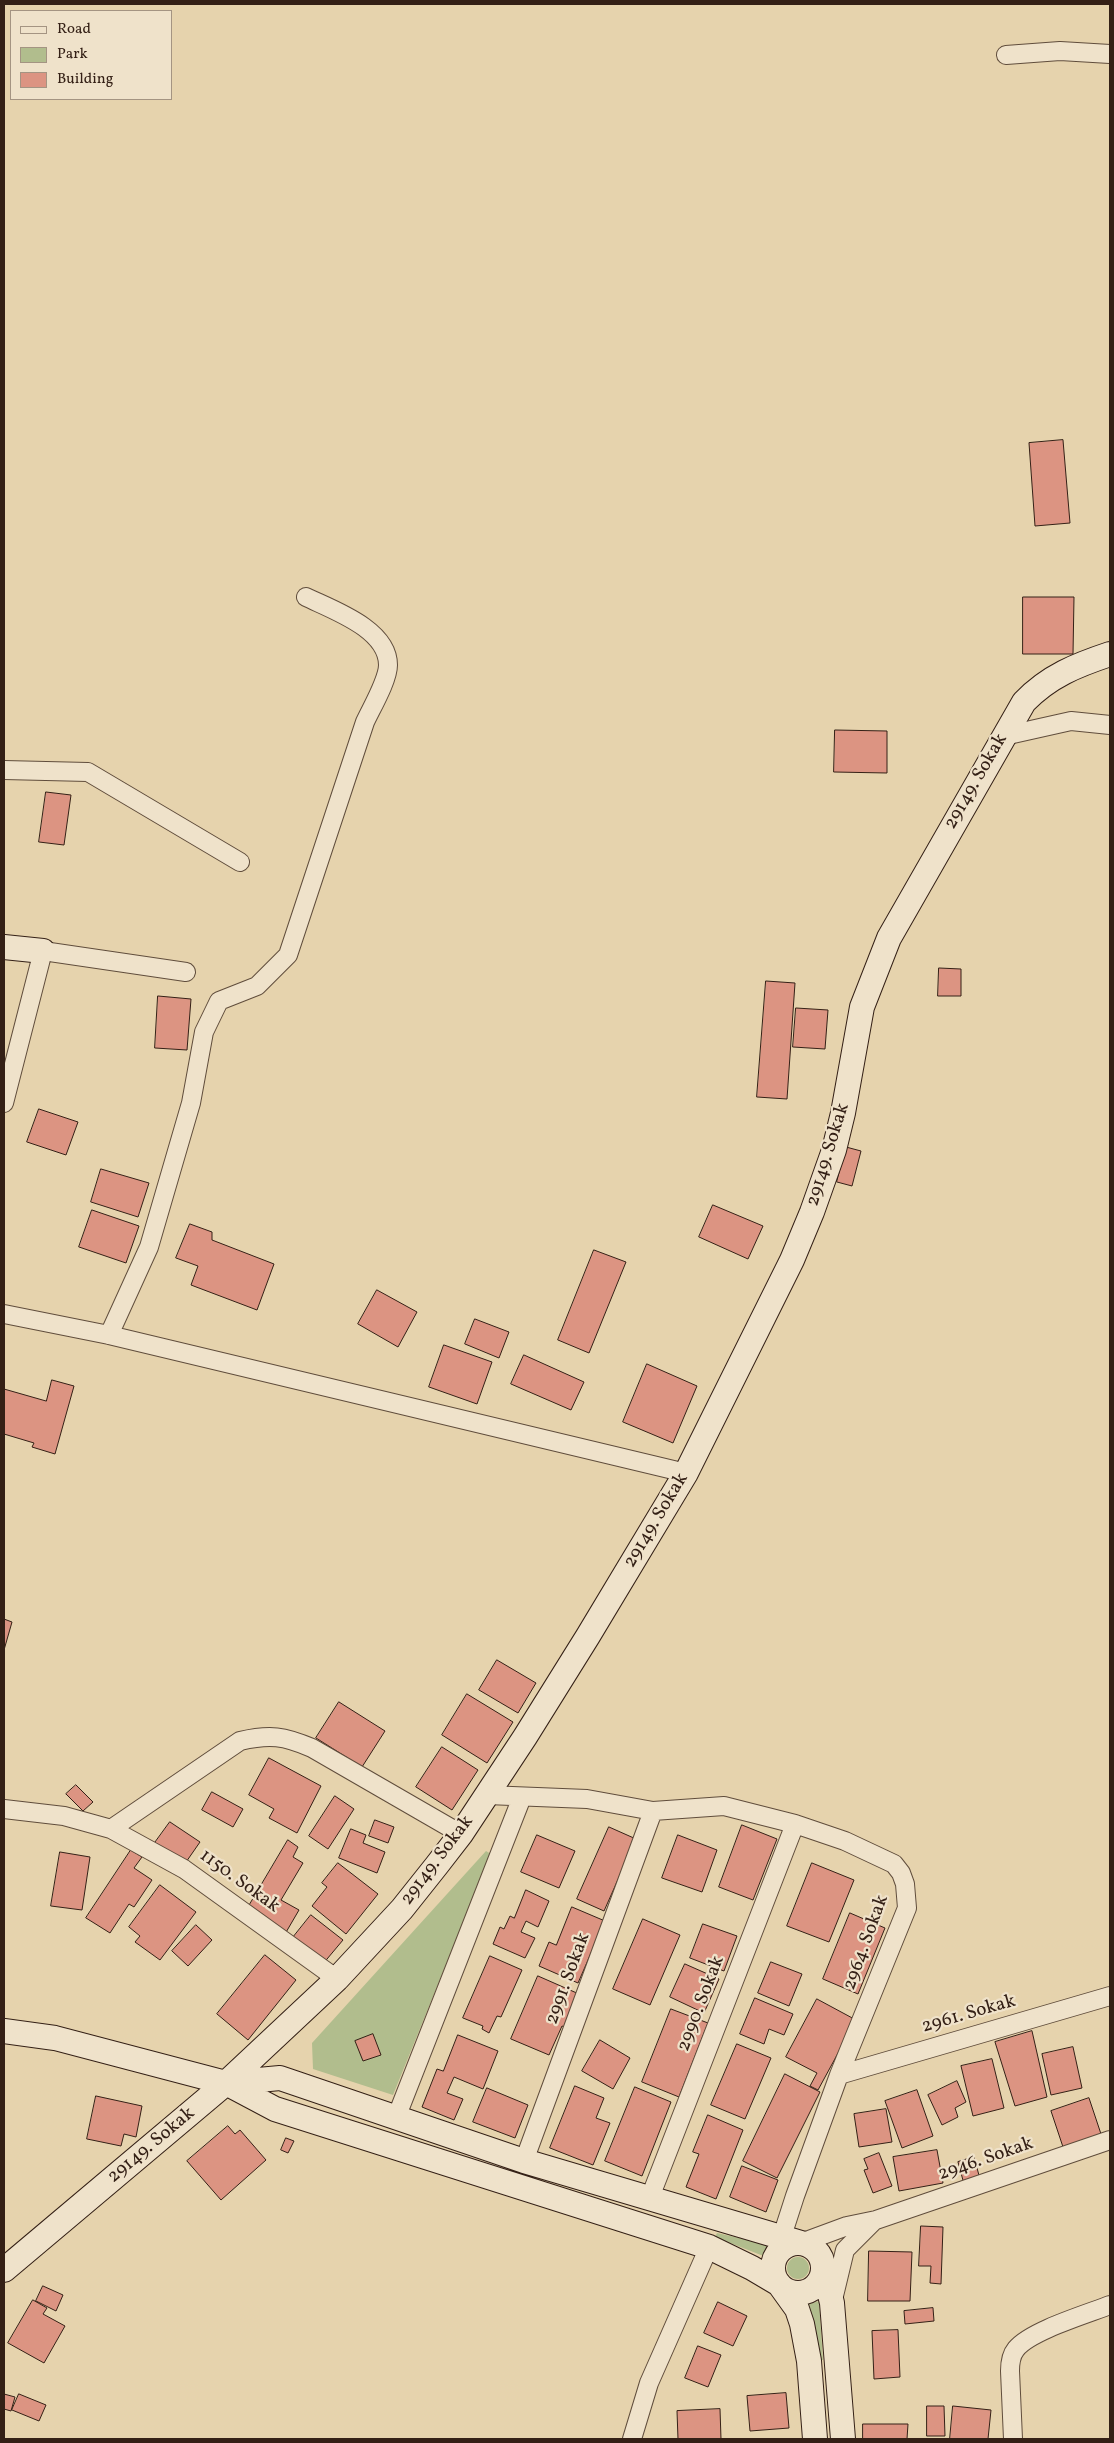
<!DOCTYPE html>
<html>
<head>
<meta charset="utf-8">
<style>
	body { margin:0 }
	#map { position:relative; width:1114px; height:2443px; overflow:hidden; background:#e6d3ad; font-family:Vollkorn,serif }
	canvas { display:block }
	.frame { position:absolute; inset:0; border:5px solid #342016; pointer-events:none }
	.legend { position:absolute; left:10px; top:10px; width:162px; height:90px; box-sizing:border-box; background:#efe2ca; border:1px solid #a49482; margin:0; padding:6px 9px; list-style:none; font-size:15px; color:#342016 }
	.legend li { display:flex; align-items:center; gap:10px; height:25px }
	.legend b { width:25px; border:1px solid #a49482 }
</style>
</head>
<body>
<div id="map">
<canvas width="1114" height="2443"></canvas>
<div class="frame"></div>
<ul class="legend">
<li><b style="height:6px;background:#efe2ca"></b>Road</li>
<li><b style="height:14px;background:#b1bd8d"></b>Park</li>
<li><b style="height:14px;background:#dc9482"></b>Building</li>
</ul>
</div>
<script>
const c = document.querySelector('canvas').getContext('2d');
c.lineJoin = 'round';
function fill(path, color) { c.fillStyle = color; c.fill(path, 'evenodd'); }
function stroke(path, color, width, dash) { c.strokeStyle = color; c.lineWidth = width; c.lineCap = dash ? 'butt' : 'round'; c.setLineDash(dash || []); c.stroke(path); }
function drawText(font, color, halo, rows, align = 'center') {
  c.font = font + ' Vollkorn,serif'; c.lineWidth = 4.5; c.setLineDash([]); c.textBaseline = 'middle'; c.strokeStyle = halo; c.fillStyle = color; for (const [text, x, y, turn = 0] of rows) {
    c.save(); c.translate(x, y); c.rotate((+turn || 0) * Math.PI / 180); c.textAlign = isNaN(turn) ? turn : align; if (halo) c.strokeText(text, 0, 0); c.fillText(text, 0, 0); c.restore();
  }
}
fill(new Path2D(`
	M 486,1851 L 491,1854 L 393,2095 L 313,2069 L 312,2043 Z
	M 717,2233 L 770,2245 L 766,2257 L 715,2237 Z
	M787 2268a11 11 0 1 1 22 0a11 11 0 1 1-22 0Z
	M 819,2301 L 823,2360 L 820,2360 L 816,2332 L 809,2304 Z`), '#b1bd8d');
const building = new Path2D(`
	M 1063,440 L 1070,523 L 1035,526 L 1029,443 Z
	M 1023,597 L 1074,597 L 1073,654 L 1023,654 Z
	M 835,730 L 887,731 L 887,773 L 834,772 Z
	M 46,792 L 71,795 L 64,845 L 39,842 Z
	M 939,968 L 961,969 L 961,996 L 938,996 Z
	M 766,981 L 795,983 L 787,1099 L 757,1097 Z
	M 158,996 L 191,999 L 187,1050 L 155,1048 Z
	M 796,1008 L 828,1010 L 825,1049 L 793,1047 Z
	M 39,1109 L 78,1122 L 66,1155 L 27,1142 Z
	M 846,1147 L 861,1151 L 852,1186 L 837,1182 Z
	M 101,1169 L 149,1183 L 138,1217 L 91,1202 Z
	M 713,1205 L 763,1226 L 748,1259 L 699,1237 Z
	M 92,1210 L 139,1226 L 126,1263 L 79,1247 Z
	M 190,1224 L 212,1232 L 212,1240 L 274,1264 L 257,1310 L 191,1285 L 198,1266 L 176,1258 Z
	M 594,1250 L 626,1262 L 589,1353 L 558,1340 Z
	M 377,1290 L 417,1312 L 398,1347 L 358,1324 Z
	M 475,1319 L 509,1332 L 499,1358 L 465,1344 Z
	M 444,1345 L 492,1362 L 477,1404 L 429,1387 Z
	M 524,1355 L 584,1382 L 571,1410 L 511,1384 Z
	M 647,1364 L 697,1386 L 673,1443 L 623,1422 Z
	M 52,1380 L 74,1386 L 55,1454 L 32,1447 L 34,1443 L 4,1434 L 4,1389 L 46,1401 Z
	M 4,1619 L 12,1622 L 4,1650 Z
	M 497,1660 L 536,1683 L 518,1713 L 479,1690 Z
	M 467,1694 L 513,1722 L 487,1763 L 442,1735 Z
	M 339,1702 L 385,1731 L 362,1767 L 316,1738 Z
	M 442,1747 L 478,1770 L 452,1810 L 416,1787 Z
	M 269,1758 L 321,1786 L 297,1833 L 269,1818 L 274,1809 L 249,1795 Z
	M 76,1785 L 93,1802 L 83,1811 L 66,1794 Z
	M 212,1792 L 243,1809 L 233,1827 L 202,1810 Z
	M 335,1796 L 354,1809 L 328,1849 L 309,1836 Z
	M 375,1820 L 394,1827 L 388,1843 L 369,1836 Z
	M 170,1822 L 200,1842 L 184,1865 L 154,1844 Z
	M 742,1825 L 777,1839 L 753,1900 L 719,1887 Z
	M 609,1827 L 636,1839 L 604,1911 L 577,1899 Z
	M 351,1829 L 366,1835 L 363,1843 L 385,1852 L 377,1873 L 339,1858 Z
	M 537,1835 L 575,1851 L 559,1888 L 521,1872 Z
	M 678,1835 L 717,1850 L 702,1892 L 662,1878 Z
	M 288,1840 L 298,1847 L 293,1857 L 303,1863 L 281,1900 L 299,1910 L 285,1934 L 246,1911 Z
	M 131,1850 L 142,1857 L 134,1868 L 152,1880 L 134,1907 L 129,1904 L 110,1933 L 86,1918 Z
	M 60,1852 L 90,1857 L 82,1910 L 51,1906 Z
	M 338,1863 L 378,1894 L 346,1934 L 312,1906 L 327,1887 L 322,1883 Z
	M 812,1863 L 854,1880 L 829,1942 L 787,1926 Z
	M 160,1885 L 196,1912 L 160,1960 L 135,1942 L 140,1936 L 129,1927 Z
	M 526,1890 L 549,1901 L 538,1927 L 526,1921 L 521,1932 L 535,1938 L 525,1958 L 493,1944 L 500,1927 L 504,1929 L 510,1916 L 514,1918 Z
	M 572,1907 L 605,1921 L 578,1983 L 539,1966 L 549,1942 L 556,1945 Z
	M 850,1913 L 885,1928 L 858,1994 L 823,1979 Z
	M 311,1915 L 343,1940 L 322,1965 L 291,1940 Z
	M 643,1919 L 680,1935 L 650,2005 L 613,1989 Z
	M 703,1924 L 737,1936 L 724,1971 L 690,1958 Z
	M 196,1925 L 212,1940 L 188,1966 L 172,1951 Z
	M 265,1955 L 296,1980 L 248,2040 L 217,2014 Z
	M 490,1956 L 522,1970 L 501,2017 L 497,2016 L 489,2033 L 482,2029 L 483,2026 L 463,2018 Z
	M 771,1962 L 802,1974 L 789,2006 L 758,1993 Z
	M 685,1964 L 719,1979 L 704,2013 L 670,1997 Z
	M 538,1976 L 579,1994 L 565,2027 L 562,2026 L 549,2055 L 511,2039 Z
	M 755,1998 L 793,2014 L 784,2035 L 769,2029 L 764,2044 L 740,2034 Z
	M 817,1999 L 856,2020 L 818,2090 L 810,2086 L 817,2073 L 786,2057 Z
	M 671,2009 L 708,2023 L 679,2097 L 642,2082 Z
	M 1032,2031 L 1047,2097 L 1015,2106 L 995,2042 Z
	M 373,2034 L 381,2055 L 363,2061 L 355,2041 Z
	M 458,2035 L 498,2051 L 483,2089 L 454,2077 L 447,2093 L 463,2099 L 454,2120 L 422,2107 L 437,2069 L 443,2071 Z
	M 600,2040 L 630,2058 L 613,2089 L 582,2071 Z
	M 737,2044 L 771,2058 L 745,2119 L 711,2105 Z
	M 1073,2047 L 1082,2088 L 1051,2095 L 1042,2054 Z
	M 992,2059 L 1004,2108 L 973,2116 L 961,2066 Z
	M 785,2074 L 820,2092 L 777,2178 L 743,2161 Z
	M 957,2081 L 966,2102 L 955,2108 L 958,2117 L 942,2125 L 928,2095 Z
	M 575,2086 L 604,2098 L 596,2118 L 610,2123 L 593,2165 L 550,2148 Z
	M 635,2087 L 671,2102 L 642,2176 L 605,2161 Z
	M 487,2088 L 528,2105 L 515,2138 L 473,2122 Z
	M 917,2090 L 933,2136 L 902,2148 L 885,2101 Z
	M 96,2096 L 142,2106 L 136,2137 L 124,2134 L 121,2146 L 87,2139 Z
	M 1089,2098 L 1101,2134 L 1063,2147 L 1051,2111 Z
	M 886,2109 L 892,2142 L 859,2147 L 854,2114 Z
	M 708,2115 L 743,2130 L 716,2199 L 686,2187 L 699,2154 L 693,2152 Z
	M 228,2126 L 235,2134 L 240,2130 L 266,2160 L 221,2200 L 187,2161 Z
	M 286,2138 L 294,2141 L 288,2153 L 281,2150 Z
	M 937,2150 L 943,2183 L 899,2191 L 893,2157 Z
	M 879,2153 L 892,2186 L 873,2193 L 864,2170 L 868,2169 L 864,2159 Z
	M 974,2157 L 980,2179 L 964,2184 L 958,2162 Z
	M 742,2166 L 778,2180 L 766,2212 L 730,2197 Z
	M 921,2226 L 943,2227 L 941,2284 L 930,2283 L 931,2266 L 919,2266 Z
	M 869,2251 L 912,2252 L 910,2301 L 868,2301 Z
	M 43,2286 L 63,2295 L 56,2311 L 36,2301 Z
	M 33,2300 L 47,2308 L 43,2314 L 65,2326 L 44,2363 L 8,2343 Z
	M 718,2302 L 747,2316 L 733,2346 L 704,2333 Z
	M 933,2308 L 934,2321 L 905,2324 L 904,2311 Z
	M 898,2330 L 900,2377 L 874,2379 L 872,2331 Z
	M 698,2346 L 721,2355 L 708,2387 L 685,2378 Z
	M 786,2393 L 789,2428 L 750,2431 L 747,2396 Z
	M 4,2394 L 15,2397 L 11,2411 L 4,2409 Z
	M 19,2394 L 46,2405 L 39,2421 L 12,2410 Z
	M 927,2406 L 944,2406 L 945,2436 L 927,2436 Z
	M 953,2406 L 991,2410 L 988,2439 L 950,2439 Z
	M 720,2409 L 721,2439 L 678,2439 L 677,2411 Z
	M 863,2424 L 908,2424 L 907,2439 L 863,2439 Z`);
fill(building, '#dc9482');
stroke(building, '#342016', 1);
const street = new Path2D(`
	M 1006,55 L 1060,51 L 1110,54
	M 1004,736 L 1071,721 L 1110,725
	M 4,770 L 88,772 L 240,862
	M 4,1103 L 43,951 L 186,972
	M 4,1314 L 109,1335 L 686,1473
	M 109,1335 L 149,1247 L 191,1103 L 204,1032 L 219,1001 L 257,986 L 288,955 L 365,722 C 372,707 388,680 388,665 C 388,629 333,610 306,597
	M 487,1795 L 587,1799 L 653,1811 L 724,1806 L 795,1824 L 845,1841 L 894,1864 L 901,1873 L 905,1884 L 907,1908 L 839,2075 L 795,2196 L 775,2258
	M 4,1809 L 64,1816 L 111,1829 L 240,1741 C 270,1734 284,1736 312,1748 L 461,1834
	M 111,1829 L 184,1869 L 337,1979
	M 839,2075 L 1110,1996
	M 396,2118 L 522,1797
	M 524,2161 L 653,1811
	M 649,2200 L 795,1824
	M 801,2243 L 847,2226 L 876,2220 L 1110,2140
	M 833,2300 L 845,2250 L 873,2222
	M 632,2439 L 649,2383 L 709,2247
	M 1013,2439 L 1010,2371 C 1010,2363 1011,2355 1016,2349 C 1030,2331 1087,2314 1110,2305`);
const secondary = new Path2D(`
	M 4,947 L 43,951
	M 4,2031 L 55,2038 L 226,2083 L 275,2109 L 709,2247 L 752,2268 L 779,2284 L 797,2309 L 802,2324 L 809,2361 L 815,2439
	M 226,2083 L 280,2078 L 524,2161 L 801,2243
	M773 2268a25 25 0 1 1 50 0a25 25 0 1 1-50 0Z
	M 823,2266 L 832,2303 L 843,2439
	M 4,2270 L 226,2083 L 337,1979 L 402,1909 L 437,1865 L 461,1834 L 525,1737 L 588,1636 L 686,1473 L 792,1260 L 812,1212 L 834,1150 L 843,1113 L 862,1007 L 889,938 L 1024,702 C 1049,676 1077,665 1110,654`);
stroke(street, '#604d3c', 20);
stroke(secondary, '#342016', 26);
stroke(street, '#efe2ca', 18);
stroke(secondary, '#efe2ca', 24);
drawText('19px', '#342016', '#efe2ca', [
	["29149. Sokak",977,782,-60],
	["29149. Sokak",829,1155,-73],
	["29149. Sokak",657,1521,-59],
	["29149. Sokak",438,1861,-53],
	["1150. Sokak",239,1882,36],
	["2964. Sokak",867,1943,-70],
	["2991. Sokak",569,1979,-70],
	["2990. Sokak",702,2004,-69],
	["2961. Sokak",969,2015,-16],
	["29149. Sokak",152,2146,-40],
	["2946. Sokak",986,2160,-19]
]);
</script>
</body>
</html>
